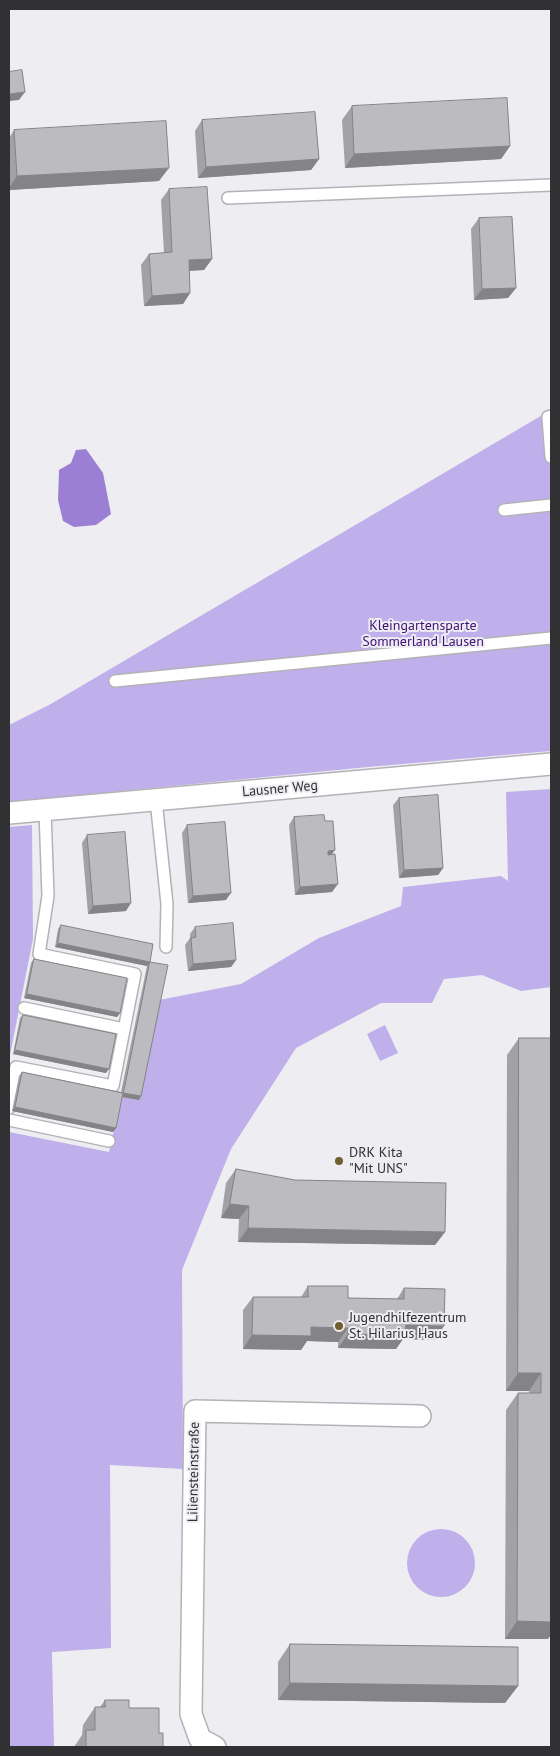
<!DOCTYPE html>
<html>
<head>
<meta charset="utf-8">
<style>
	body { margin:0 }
	#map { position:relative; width:560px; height:1756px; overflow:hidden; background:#eeedf1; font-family:"PT Sans",sans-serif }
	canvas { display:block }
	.frame { position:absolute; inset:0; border:10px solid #313032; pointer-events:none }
</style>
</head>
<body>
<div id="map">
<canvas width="560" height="1756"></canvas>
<div class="frame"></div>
</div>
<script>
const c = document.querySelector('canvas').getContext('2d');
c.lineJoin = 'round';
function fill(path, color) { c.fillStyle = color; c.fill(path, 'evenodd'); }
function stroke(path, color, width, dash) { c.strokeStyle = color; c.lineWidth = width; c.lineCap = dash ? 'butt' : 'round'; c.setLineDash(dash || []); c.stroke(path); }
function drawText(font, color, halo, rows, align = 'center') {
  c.font = font + ' "PT Sans",sans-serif'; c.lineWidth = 4; c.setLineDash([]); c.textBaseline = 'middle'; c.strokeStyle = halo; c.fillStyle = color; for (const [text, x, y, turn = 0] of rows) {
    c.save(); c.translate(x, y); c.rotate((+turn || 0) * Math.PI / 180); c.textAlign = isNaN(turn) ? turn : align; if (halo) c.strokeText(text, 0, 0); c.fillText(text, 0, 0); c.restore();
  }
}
fill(new Path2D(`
	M 551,410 L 551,751 L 368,767 L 9,802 L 9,725 L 49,705 Z
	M 551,789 L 551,987 L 521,991 L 482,975 L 444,979 L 432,1003 L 381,1003 L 296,1048 L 231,1149 L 182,1270 L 183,1469 L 110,1465 L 111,1648 L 52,1652 L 54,1747 L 9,1747 L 9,1132 L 109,1152 L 121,1097 L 139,1100 L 159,1000 L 241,984 L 319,938 L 401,906 L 403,887 L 501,876 L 508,881 L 506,792 Z
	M 32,825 L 33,939 L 9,1060 L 9,827 Z
	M 385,1025 L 398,1053 L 380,1061 L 367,1034 Z
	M407 1563a34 34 0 1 1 68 0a34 34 0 1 1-68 0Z`), '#bfafea');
fill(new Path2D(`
	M 86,449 L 103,473 L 111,514 L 96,525 L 74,527 L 63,521 L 58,500 L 59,470 L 71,463 L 76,450 Z`), '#9a7fd5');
const service = new Path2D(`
	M 228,198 L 551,185
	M 551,416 L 548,417 L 551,457
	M 504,510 L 551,505
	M 115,681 L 551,638
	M 156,800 L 167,904 L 166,947
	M 24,1008 L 124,1029
	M 9,1108 L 16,1067 L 113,1086 L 135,974 L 39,954 L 48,896 L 45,810
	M 9,1120 L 109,1141`);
const minor = new Path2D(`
	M 9,813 L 551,764
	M 215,1747 L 200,1739 L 191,1714 L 195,1411 L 420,1416`);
stroke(service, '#b4b2b7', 14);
stroke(minor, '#b4b2b7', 24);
stroke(service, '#fff', 11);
stroke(minor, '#fff', 21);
fill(new Path2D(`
	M 352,106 L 510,146 L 501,159 L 345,168 L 342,120 Z
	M 202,120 L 319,159 L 311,170 L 198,178 L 195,131 Z
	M 14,130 L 159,181 L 9,190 L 9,138 Z
	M 169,189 L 212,259 L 204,270 L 189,271 L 190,293 L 183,304 L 144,306 L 141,265 L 149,254 L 164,253 L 161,200 Z
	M 479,218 L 516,288 L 508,298 L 474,300 L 471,229 Z
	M 399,798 L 443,868 L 438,875 L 399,878 L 393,805 Z
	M 294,817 L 325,821 L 332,855 L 332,892 L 295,895 L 289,825 Z
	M 187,825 L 226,900 L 188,903 L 182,833 Z
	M 87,835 L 126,911 L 88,914 L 82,843 Z
	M 61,925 L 150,962 L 141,1096 L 139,1100 L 122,1097 L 116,1128 L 113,1132 L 12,1111 L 19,1076 L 22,1072 L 121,1092 L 147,966 L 55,947 L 58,929 Z
	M 195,927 L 236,960 L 231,967 L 188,971 L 185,945 L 190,938 L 190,934 Z
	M 34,959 L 120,1013 L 117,1017 L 24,998 L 31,963 Z
	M 23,1015 L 106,1073 L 13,1054 L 20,1018 Z
	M 519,1038 L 551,1038 L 548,1639 L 505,1639 L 506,1410 L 518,1393 L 529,1393 L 529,1391 L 506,1391 L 507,1055 Z
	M 236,1169 L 445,1232 L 435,1245 L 238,1242 L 239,1219 L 221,1218 L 226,1183 Z
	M 308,1286 L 348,1298 L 397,1299 L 404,1288 L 435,1340 L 403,1339 L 396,1349 L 338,1348 L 338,1342 L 307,1341 L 301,1350 L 243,1349 L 243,1310 L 253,1297 L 301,1297 Z
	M 290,1644 L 518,1686 L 505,1703 L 278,1700 L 278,1662 Z
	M 105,1700 L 129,1708 L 159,1733 L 163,1747 L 74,1747 L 82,1735 L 83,1725 L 95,1707 L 100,1707 Z`), '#a2a1a5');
fill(new Path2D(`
	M 25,92 L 19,100 L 9,101 L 9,94 Z
	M 510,146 L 501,159 L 345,168 L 354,154 Z
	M 319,159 L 311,170 L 198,178 L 206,167 Z
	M 169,168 L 159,181 L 9,190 L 9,188 L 17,176 Z
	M 212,259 L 204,270 L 181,271 L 189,260 Z
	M 516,288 L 508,298 L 474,300 L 482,289 Z
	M 190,293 L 183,304 L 144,306 L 152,296 Z
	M 335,850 L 330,857 L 322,858 L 328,851 Z
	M 443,868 L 438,875 L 399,878 L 404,870 Z
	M 338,884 L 332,892 L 295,895 L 300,887 Z
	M 231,893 L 226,900 L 188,903 L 193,896 Z
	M 131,903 L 126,911 L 88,914 L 93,906 Z
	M 58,943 L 150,962 L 147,966 L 55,947 Z
	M 236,960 L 231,967 L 188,971 L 193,964 Z
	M 27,994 L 120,1013 L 117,1017 L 24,998 Z
	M 15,1050 L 109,1069 L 106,1073 L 13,1054 Z
	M 123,1093 L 141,1096 L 139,1100 L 121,1097 Z
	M 15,1107 L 116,1128 L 113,1132 L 12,1111 Z
	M 230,1204 L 249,1206 L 239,1219 L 221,1218 Z
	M 248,1228 L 445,1232 L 435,1245 L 238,1242 Z
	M 406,1325 L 444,1326 L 435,1340 L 403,1339 L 396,1349 L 338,1348 L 348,1334 Z
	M 311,1327 L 348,1328 L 338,1342 L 307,1341 L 301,1350 L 243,1349 L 252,1335 Z
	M 518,1373 L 541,1373 L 529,1391 L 506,1391 Z
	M 517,1621 L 551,1622 L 551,1635 L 548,1639 L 505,1639 Z
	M 290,1683 L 518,1686 L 505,1703 L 278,1700 Z`), '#848386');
const building = new Path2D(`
	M 22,70 L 25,92 L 9,94 L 9,72 Z
	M 507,98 L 510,146 L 354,154 L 352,106 Z
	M 315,112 L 319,159 L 206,167 L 202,120 Z
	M 166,121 L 169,168 L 17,176 L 14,130 Z
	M 207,187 L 212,259 L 189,260 L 190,293 L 152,296 L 149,254 L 172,252 L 169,189 Z
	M 512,217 L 516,288 L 482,289 L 479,218 Z
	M 438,795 L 443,868 L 404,870 L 399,798 Z
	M 324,815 L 325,821 L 333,821 L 335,850 L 328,851 L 328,855 L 335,854 L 338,884 L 300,887 L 294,817 Z
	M 225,822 L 231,893 L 193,896 L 187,825 Z
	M 125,832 L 131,903 L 93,906 L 87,835 Z
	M 233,923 L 236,960 L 193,964 L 191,938 L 196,937 L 195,927 Z
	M 61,925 L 153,944 L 150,962 L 58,943 Z
	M 34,959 L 127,978 L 120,1013 L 27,994 Z
	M 150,962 L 168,965 L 141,1096 L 123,1093 L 116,1128 L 15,1107 L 22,1072 L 123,1093 Z
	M 23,1015 L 116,1034 L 109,1069 L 15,1050 Z
	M 519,1038 L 551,1038 L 551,1622 L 517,1621 L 518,1393 L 541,1393 L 541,1373 L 518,1373 Z
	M 236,1169 L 295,1180 L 446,1183 L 445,1232 L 248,1228 L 249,1206 L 230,1204 Z
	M 308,1286 L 348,1286 L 348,1298 L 404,1299 L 404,1288 L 445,1289 L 444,1326 L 406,1325 L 405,1335 L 348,1334 L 348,1328 L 311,1327 L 311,1336 L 252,1335 L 253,1297 L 308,1297 Z
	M 290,1644 L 518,1647 L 518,1686 L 290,1683 Z
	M 105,1700 L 129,1700 L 129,1708 L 159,1708 L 159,1733 L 163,1733 L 163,1747 L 86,1747 L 86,1730 L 95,1730 L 95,1707 L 105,1707 Z`);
fill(building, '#bcbbc0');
stroke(building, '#848386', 1);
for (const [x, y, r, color] of [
	[339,1161,5,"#725e2d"],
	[339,1326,5,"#725e2d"]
]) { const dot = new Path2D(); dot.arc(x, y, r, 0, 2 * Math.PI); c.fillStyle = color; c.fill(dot); stroke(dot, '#eeedf1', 2); }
drawText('14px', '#400f78', '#eeedf1', [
	["Kleingartensparte",423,626],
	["Sommerland Lausen",423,642]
]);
drawText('14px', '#313032', '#eeedf1', [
	["Lausner Weg",280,789,-5],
	["Liliensteinstraße",194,1472,-89]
]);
drawText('14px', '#313032', '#eeedf1', [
	["DRK Kita",349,1153],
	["\"Mit UNS\"",349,1169],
	["Jugendhilfezentrum",349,1318],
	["St. Hilarius Haus",349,1334]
], 'left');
</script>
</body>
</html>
